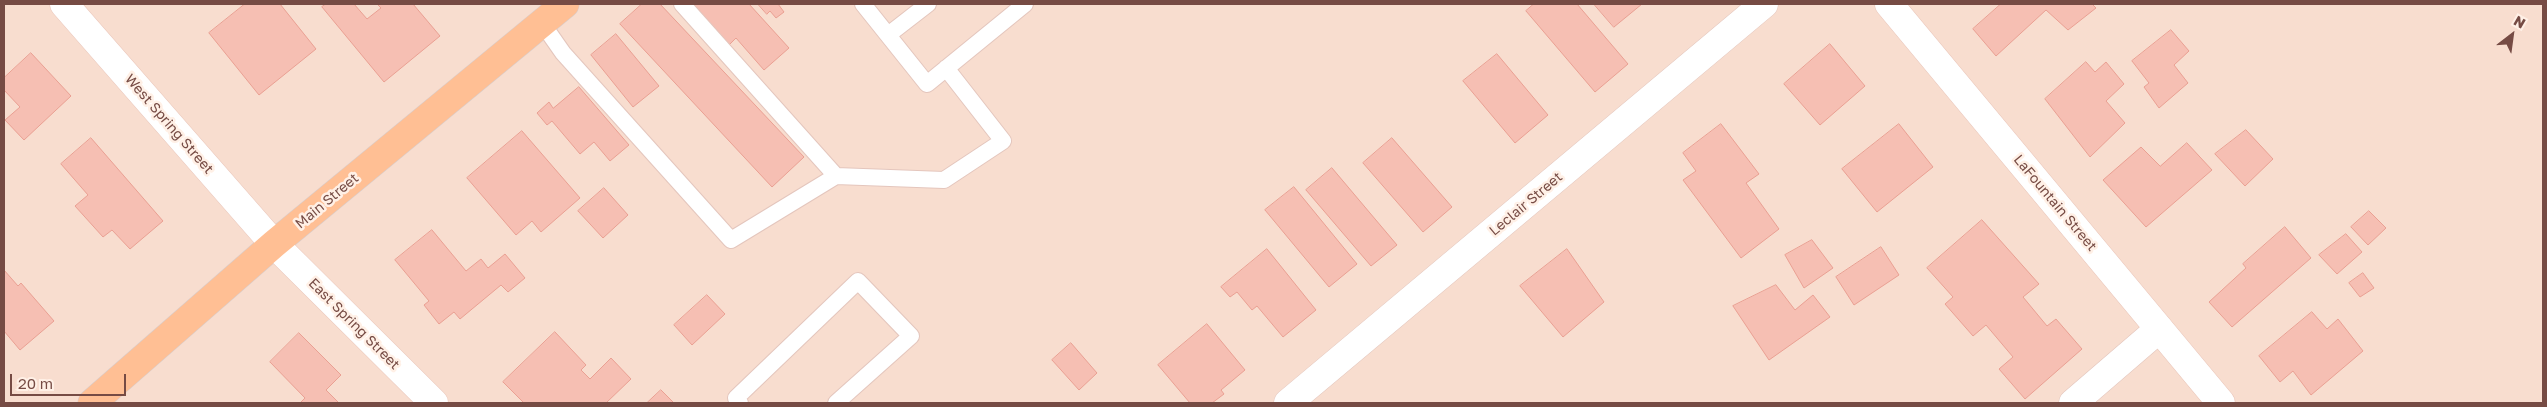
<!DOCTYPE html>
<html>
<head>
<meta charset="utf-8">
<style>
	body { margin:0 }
	#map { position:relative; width:2547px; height:407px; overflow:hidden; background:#feeade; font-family:"Golos Text",sans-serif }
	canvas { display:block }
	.frame { position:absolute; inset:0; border:5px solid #764b44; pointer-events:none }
	.north { position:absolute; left:2487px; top:10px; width:50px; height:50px; -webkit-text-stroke:4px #fff0e6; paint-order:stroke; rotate:30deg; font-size:14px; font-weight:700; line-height:20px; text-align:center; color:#764b44 }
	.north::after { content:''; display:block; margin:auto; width:18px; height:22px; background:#764b44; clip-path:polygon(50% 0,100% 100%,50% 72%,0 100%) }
	.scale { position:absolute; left:10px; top:374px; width:116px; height:22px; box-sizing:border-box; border:2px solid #764b44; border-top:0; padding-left:6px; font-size:15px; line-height:18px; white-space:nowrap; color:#764b44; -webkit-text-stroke:4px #fff0e6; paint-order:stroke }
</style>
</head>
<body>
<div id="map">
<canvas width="2547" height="407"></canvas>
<div class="frame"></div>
<div class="north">N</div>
<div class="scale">20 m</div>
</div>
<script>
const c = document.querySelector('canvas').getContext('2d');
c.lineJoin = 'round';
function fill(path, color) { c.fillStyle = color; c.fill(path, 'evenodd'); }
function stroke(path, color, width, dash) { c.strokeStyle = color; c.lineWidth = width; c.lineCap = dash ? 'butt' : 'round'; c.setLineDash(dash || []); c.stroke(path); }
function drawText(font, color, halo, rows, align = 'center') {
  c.font = font + ' "Golos Text",sans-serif'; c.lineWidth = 5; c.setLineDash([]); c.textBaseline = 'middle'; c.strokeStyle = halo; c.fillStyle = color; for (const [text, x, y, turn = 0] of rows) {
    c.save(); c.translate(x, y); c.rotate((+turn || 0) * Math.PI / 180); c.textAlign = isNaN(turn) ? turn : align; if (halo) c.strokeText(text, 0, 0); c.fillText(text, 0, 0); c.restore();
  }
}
fill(new Path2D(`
	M 4,4 L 2543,4 L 2543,403 L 4,403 Z`), '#f8ddcf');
const building = new Path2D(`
	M 245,4 L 280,4 L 316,49 L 259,95 L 209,33 Z
	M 326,4 L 354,4 L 367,19 L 381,8 L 377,4 L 413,4 L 440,36 L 384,82 L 322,7 Z
	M 642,4 L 660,4 L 804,157 L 772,187 L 620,24 Z
	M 692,4 L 749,4 L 789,48 L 764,70 L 736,38 L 729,45 Z
	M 758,4 L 778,4 L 784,12 L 776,18 L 770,11 L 767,14 Z
	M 1534,4 L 1577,4 L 1628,64 L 1595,92 L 1526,11 Z
	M 1594,4 L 1642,4 L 1614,27 Z
	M 2001,4 L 2092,4 L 2096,8 L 2068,30 L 2046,10 L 1996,56 L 1973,29 Z
	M 2171,30 L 2189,51 L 2174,65 L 2188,83 L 2159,108 L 2144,87 L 2149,83 L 2132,61 Z
	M 616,34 L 659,86 L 633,107 L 591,55 Z
	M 1830,44 L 1865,86 L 1820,125 L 1784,84 Z
	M 31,53 L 71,96 L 24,140 L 5,120 L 20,107 L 4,90 L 4,78 Z
	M 1497,54 L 1548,115 L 1515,143 L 1463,81 Z
	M 2086,62 L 2095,72 L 2106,62 L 2124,84 L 2106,101 L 2125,123 L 2090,157 L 2045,99 Z
	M 579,87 L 629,145 L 610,161 L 594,142 L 580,154 L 552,121 L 547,125 L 537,113 L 549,102 L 553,108 Z
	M 1721,124 L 1759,174 L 1746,183 L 1779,229 L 1741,258 L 1683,180 L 1696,171 L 1683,153 Z
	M 1899,124 L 1933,167 L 1877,212 L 1842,169 Z
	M 2246,130 L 2273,159 L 2245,186 L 2215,154 Z
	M 522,131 L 580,198 L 541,232 L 532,221 L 516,235 L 467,178 Z
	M 91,138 L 163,221 L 130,249 L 112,230 L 103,237 L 75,206 L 88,195 L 61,164 Z
	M 1392,138 L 1452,207 L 1423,232 L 1363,163 Z
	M 2187,143 L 2212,170 L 2146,227 L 2103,180 L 2141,147 L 2160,166 Z
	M 1332,168 L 1397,245 L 1371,266 L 1306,190 Z
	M 1294,187 L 1357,264 L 1329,287 L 1265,210 Z
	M 604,188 L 628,215 L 603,238 L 578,211 Z
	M 2369,211 L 2386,228 L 2368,245 L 2351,227 Z
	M 1982,220 L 2039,284 L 2023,297 L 2047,326 L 2056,319 L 2082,349 L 2025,399 L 1999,369 L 2013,357 L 1986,325 L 1973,336 L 1945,304 L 1953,297 L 1927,268 Z
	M 2285,227 L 2311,258 L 2232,327 L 2209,302 L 2246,268 L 2243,264 Z
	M 432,230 L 466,271 L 481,259 L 488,268 L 505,254 L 525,278 L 508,292 L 501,285 L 460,319 L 454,312 L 439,324 L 424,305 L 429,301 L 395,260 Z
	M 2346,234 L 2362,252 L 2337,274 L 2319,255 Z
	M 1812,240 L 1833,268 L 1804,288 L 1785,255 Z
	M 1881,247 L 1899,275 L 1854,305 L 1836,277 Z
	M 1267,249 L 1316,310 L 1283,337 L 1257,306 L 1252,310 L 1237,292 L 1230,297 L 1221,287 Z
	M 1567,249 L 1604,302 L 1563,337 L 1520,286 Z
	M 4,270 L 18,286 L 21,283 L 54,321 L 20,350 L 4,331 Z
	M 2363,273 L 2374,288 L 2360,297 L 2349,283 Z
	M 1776,285 L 1795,310 L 1813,295 L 1830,317 L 1769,360 L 1733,306 Z
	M 707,295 L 725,314 L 692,345 L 674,325 Z
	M 2312,312 L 2327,329 L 2338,319 L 2363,351 L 2311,395 L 2293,371 L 2280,382 L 2259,356 Z
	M 1207,324 L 1245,370 L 1221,390 L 1224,394 L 1212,403 L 1190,403 L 1158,365 Z
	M 555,332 L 586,365 L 581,370 L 590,379 L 611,358 L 631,379 L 606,403 L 524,403 L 503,382 Z
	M 299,333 L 341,375 L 326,390 L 339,403 L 300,403 L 305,398 L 270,362 Z
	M 1071,343 L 1097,373 L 1079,390 L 1052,360 Z
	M 661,390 L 674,403 L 647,403 Z`);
fill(building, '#f6bfb3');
stroke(building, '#eaa093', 1);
const lane = new Path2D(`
	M 682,4 L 836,176 L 944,180 L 1003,141 L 946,68
	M 863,4 L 927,84 L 1025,4
	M 542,23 L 563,53 L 731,240 L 836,176
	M 888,35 L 928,4
	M 740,403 L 736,398 L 858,281 L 911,336 L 836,403`);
const street = new Path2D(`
	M 1288,403 L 1764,4
	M 2073,403 L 2159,329`);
const secondary = new Path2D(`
	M 64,4 L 274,244 L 434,403
	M 1889,4 L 2221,403`);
const primary = new Path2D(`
	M 92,403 L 274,244 L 565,4`);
stroke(lane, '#e4c6bd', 18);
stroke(street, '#e4c6bd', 29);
stroke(secondary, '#eac5b9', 29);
stroke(primary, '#d9cdcb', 29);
stroke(lane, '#fff', 16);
stroke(street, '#fff', 28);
stroke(secondary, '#fff', 28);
stroke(primary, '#ffbf94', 28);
drawText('14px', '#764b44', '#fff0e6', [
	["West Spring Street",169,124,49],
	["Main Street",327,201,-40],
	["LaFountain Street",2055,203,50],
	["Leclair Street",1526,204,-40],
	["East Spring Street",354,324,45]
]);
</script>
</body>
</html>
